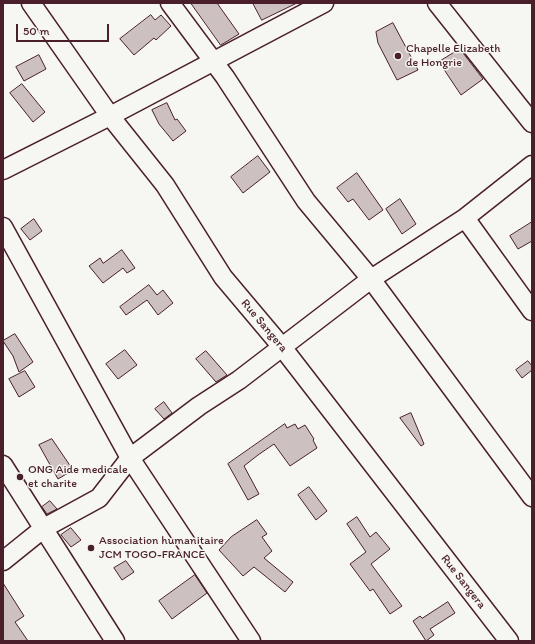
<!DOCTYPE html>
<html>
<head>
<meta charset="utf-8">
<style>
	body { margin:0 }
	#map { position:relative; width:535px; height:644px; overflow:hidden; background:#f6f6f2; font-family:Itim,sans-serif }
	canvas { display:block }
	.frame { position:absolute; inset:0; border:4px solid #4a1f2b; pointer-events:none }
	.scale { position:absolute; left:16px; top:24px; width:93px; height:18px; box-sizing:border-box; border:2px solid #4a1f2b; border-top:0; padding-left:5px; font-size:12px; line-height:14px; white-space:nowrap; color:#4a1f2b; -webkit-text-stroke:3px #f6f6f2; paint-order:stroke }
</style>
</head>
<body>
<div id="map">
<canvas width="535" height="644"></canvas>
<div class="frame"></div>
<div class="scale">50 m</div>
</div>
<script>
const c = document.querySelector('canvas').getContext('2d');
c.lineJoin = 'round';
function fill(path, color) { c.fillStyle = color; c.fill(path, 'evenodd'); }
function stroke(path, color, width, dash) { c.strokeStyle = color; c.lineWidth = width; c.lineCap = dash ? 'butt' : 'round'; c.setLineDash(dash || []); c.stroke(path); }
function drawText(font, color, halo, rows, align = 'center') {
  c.font = font + ' Itim,sans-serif'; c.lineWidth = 3; c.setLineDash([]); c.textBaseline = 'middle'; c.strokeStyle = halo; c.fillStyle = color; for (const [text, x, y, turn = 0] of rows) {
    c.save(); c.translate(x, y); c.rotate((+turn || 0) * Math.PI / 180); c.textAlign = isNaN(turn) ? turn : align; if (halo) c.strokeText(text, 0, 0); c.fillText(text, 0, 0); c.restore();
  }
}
const building = new Path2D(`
	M 191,3 L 217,3 L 239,34 L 221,45 Z
	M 253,3 L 297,3 L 262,20 Z
	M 151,15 L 155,20 L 161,15 L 171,26 L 156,40 L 154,38 L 134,55 L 120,39 Z
	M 393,23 L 418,70 L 397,80 L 378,43 L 376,32 Z
	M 460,49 L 483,79 L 461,95 L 439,62 Z
	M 39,55 L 46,69 L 24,81 L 16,67 Z
	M 22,84 L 45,112 L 33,122 L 10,93 Z
	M 167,103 L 175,120 L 177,119 L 186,131 L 173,141 L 159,124 L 152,110 Z
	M 258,156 L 270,172 L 243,193 L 231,177 Z
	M 357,173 L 383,210 L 369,220 L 353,199 L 348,202 L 337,188 Z
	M 400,199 L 416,224 L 402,234 L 386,209 Z
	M 34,219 L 42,231 L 30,240 L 21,229 Z
	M 532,222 L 532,241 L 518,249 L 510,236 Z
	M 122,250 L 135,268 L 127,273 L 123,268 L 103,283 L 89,266 L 100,258 L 103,263 Z
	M 149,285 L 157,295 L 163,290 L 173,303 L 158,315 L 147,300 L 126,315 L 120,307 Z
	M 15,334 L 33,362 L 19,372 L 13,356 L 3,341 Z
	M 125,350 L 137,365 L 118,379 L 106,364 Z
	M 206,351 L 227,375 L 216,382 L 196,359 Z
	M 528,361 L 532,366 L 532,370 L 522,378 L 516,370 Z
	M 25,371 L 35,387 L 19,397 L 9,379 Z
	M 164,402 L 172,413 L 164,419 L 155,409 Z
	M 411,413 L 424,444 L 421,446 L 400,418 Z
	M 285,424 L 287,428 L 295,424 L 298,429 L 305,425 L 314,439 L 313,440 L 317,448 L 290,466 L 274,444 L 258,455 L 244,466 L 259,494 L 248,500 L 228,464 Z
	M 52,439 L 73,470 L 58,479 L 39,445 Z
	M 309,487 L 327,511 L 316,520 L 298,495 Z
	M 50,501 L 57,509 L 47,514 L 42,507 Z
	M 357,517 L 370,537 L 376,532 L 390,549 L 371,564 L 402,606 L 390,614 L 373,589 L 370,591 L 350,564 L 366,552 L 347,524 Z
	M 257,520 L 267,534 L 262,537 L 272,551 L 264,558 L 293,582 L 285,592 L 254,567 L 243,576 L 219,550 L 231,537 Z
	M 71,528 L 81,540 L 71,547 L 61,535 Z
	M 126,561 L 134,572 L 122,580 L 114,568 Z
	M 195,575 L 207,593 L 172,619 L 159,601 Z
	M 3,583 L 24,616 L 15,622 L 28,641 L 3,641 Z
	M 448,602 L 455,613 L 430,629 L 434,635 L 426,641 L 413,621 L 420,616 L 422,618 Z`);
fill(building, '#ccc1c0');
stroke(building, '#4a1f2b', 1);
const minor = new Path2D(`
	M 31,3 L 110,116 L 165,185 L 223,277 L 282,347 L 509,641
	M 170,3 L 225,77 L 306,201 L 371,279 L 532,497
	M 437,3 L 532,123
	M 3,170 L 110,116 L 324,3
	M 465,218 L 532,311
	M 3,227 L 130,458 L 251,641
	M 3,465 L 115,641
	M 3,561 L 44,528 L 99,498 L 130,458 L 199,406 L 239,380 L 371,279 L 465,218 L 532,165`);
stroke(minor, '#4a1f2b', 21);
stroke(minor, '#f6f6f2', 18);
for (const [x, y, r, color] of [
	[398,56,4,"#4a1f2b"],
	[20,477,4,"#4a1f2b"],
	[91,548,4,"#4a1f2b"]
]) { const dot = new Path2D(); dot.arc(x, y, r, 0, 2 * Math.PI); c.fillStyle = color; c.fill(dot); stroke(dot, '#f6f6f2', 1.5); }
drawText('12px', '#4a1f2b', '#f6f6f2', [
	["Chapelle Elizabeth",406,49],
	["de Hongrie",406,63],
	["ONG Aide medicale",28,470],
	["et charite",28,484],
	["Association humanitaire",99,541],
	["JCM TOGO-FRANCE",99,555]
], 'left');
drawText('12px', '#4a1f2b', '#f6f6f2', [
	["Rue Sangera",264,326,50],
	["Rue Sangera",463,582,52]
]);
</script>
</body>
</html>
